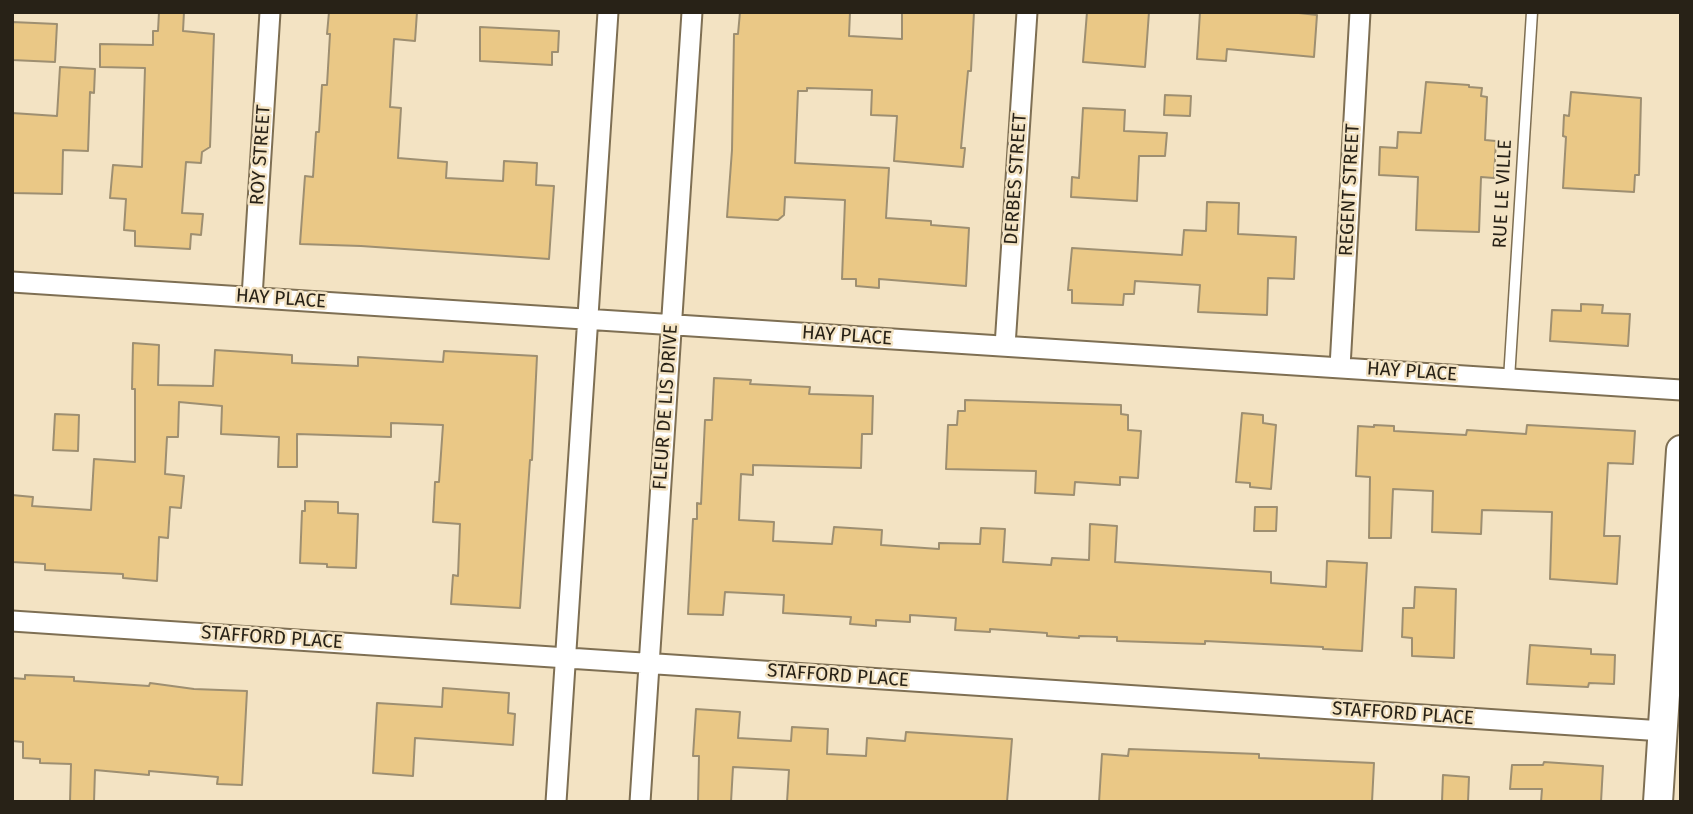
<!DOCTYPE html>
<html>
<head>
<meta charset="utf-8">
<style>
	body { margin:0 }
	#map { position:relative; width:1693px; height:814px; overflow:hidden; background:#f3e3c3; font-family:"Fira Sans",sans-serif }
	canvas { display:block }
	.frame { position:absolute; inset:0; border:14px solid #282217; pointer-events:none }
</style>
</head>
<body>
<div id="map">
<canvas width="1693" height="814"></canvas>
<div class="frame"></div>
</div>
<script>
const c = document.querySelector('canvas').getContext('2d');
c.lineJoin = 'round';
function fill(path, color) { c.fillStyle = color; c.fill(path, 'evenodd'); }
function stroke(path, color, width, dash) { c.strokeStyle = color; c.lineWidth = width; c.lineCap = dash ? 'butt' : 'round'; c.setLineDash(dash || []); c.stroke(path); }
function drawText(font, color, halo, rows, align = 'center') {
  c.font = font + ' "Fira Sans",sans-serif'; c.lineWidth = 5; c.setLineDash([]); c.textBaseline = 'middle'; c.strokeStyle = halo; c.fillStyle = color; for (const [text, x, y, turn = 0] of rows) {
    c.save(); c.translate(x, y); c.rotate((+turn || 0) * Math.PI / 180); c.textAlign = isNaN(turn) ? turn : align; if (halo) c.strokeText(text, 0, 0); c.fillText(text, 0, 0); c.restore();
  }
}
const building = new Path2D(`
	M 159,12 L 184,12 L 183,31 L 214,34 L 210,147 L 202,152 L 201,163 L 186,162 L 182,213 L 203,214 L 201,235 L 191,234 L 190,249 L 135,246 L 135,231 L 124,230 L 126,199 L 110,198 L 113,165 L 142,167 L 145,68 L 100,67 L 100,44 L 153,45 L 153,31 L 158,31 Z
	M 329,12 L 417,12 L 415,41 L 394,39 L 390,107 L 401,108 L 398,158 L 447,162 L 446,178 L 503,181 L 504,161 L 537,163 L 536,185 L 554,186 L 549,259 L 361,246 L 300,244 L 305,176 L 313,177 L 316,132 L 319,132 L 322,85 L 327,85 L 330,34 L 327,34 Z
	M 740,12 L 850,12 L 849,36 L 902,39 L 902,12 L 974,12 L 971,71 L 968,71 L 961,148 L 965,148 L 963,167 L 894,161 L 897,116 L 871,115 L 872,90 L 807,88 L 807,91 L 798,91 L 795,163 L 889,168 L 886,218 L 931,221 L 931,225 L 969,228 L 966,286 L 879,279 L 879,288 L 856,286 L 856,279 L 842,279 L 845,200 L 785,197 L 784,215 L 778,220 L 727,217 L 732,150 L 734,34 L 738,34 Z
	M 1087,12 L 1149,12 L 1145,67 L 1083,62 Z
	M 1200,12 L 1290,12 L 1317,15 L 1314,57 L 1227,49 L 1226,61 L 1197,59 Z
	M 12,22 L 57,24 L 55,62 L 12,60 Z
	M 480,27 L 559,31 L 558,52 L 552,52 L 552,65 L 480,61 Z
	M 60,67 L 95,69 L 94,93 L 90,92 L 88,151 L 63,150 L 62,194 L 12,193 L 12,113 L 57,116 Z
	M 1426,82 L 1469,85 L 1469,87 L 1482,88 L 1481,96 L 1487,97 L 1485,140 L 1496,141 L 1494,178 L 1481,177 L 1479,232 L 1416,230 L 1418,177 L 1379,175 L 1380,147 L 1397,148 L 1398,132 L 1421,133 Z
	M 1571,92 L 1641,98 L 1639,175 L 1635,175 L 1634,192 L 1563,188 L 1566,137 L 1563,136 L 1564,115 L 1569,116 Z
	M 1165,95 L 1191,96 L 1190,116 L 1164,115 Z
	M 1083,108 L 1125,110 L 1124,131 L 1167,133 L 1165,156 L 1139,156 L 1137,201 L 1071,197 L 1072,177 L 1079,178 Z
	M 1207,202 L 1239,203 L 1238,234 L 1296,237 L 1294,279 L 1268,278 L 1267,315 L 1198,312 L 1200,285 L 1135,281 L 1134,294 L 1124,294 L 1123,305 L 1072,303 L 1072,290 L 1068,290 L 1072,248 L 1182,255 L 1184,230 L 1206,231 Z
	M 1581,304 L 1603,305 L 1602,313 L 1630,314 L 1628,346 L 1550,341 L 1552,310 L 1581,311 Z
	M 133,343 L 159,345 L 158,385 L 213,386 L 215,350 L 292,355 L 292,363 L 358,366 L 358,357 L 443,362 L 444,351 L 537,356 L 532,460 L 530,460 L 520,608 L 451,604 L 453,575 L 458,576 L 460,524 L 433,522 L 435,482 L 439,482 L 443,425 L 391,423 L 391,437 L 297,434 L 297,467 L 278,467 L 279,437 L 221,434 L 222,406 L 179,402 L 178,437 L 167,437 L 165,474 L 184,476 L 181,508 L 170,507 L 168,538 L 159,537 L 157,581 L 123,578 L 123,574 L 45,570 L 45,564 L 12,562 L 12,495 L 33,497 L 32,506 L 91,510 L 94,459 L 135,462 L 135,389 L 132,389 Z
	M 714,378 L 751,380 L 750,384 L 810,387 L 809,394 L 873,396 L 872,434 L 862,434 L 861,468 L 753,465 L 753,475 L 741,474 L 739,520 L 774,522 L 773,541 L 832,544 L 834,527 L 882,530 L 881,545 L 939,549 L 939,543 L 980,544 L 981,528 L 1005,529 L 1003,562 L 1051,565 L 1052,558 L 1089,560 L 1090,524 L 1117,526 L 1115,562 L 1271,572 L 1271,583 L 1326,587 L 1327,561 L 1367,563 L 1362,651 L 1323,649 L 1323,647 L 1205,641 L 1205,644 L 1117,641 L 1117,637 L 1079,636 L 1079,638 L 1047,636 L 1047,633 L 990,629 L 990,632 L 955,630 L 956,618 L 910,615 L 910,622 L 876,620 L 876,626 L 850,624 L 851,617 L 783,613 L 784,595 L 725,592 L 723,615 L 688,614 L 693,519 L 697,519 L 697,503 L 701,504 L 705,420 L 712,420 Z
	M 965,400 L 1121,405 L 1121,414 L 1128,415 L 1128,430 L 1141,431 L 1138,478 L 1120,477 L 1120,485 L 1075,482 L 1074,495 L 1035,493 L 1036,471 L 946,469 L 948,425 L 957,425 L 958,411 L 965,411 Z
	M 1242,413 L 1263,415 L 1263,423 L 1276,425 L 1271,489 L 1250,487 L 1250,483 L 1236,482 Z
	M 55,414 L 79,415 L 78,451 L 53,450 Z
	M 1374,425 L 1394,426 L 1394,431 L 1466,435 L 1467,430 L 1526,434 L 1527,425 L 1635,431 L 1633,464 L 1608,463 L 1604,536 L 1620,536 L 1617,584 L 1550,579 L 1552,512 L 1482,510 L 1481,534 L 1432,532 L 1433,491 L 1393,489 L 1391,538 L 1369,538 L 1370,477 L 1356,476 L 1358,426 L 1374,427 Z
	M 305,501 L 338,502 L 338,513 L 358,514 L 356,568 L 327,567 L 327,564 L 300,563 L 302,511 L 305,511 Z
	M 1255,507 L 1277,507 L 1276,531 L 1254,531 Z
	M 1415,587 L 1456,589 L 1454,658 L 1412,656 L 1412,638 L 1402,637 L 1403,608 L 1414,608 Z
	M 1530,645 L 1591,649 L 1591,654 L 1615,655 L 1614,684 L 1589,683 L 1588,687 L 1527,684 Z
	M 25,675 L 74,677 L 74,681 L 149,686 L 150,683 L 194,689 L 247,691 L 242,785 L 217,784 L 218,777 L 149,771 L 149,775 L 95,770 L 94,802 L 70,802 L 71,764 L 40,763 L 40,759 L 23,758 L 23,742 L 12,741 L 12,678 L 25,679 Z
	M 443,688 L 509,693 L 508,713 L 515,714 L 513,745 L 415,738 L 413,776 L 373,773 L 377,703 L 442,707 Z
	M 696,709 L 740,712 L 738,738 L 791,741 L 792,727 L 828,729 L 827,754 L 866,756 L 867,738 L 905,741 L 906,732 L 1012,739 L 1007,802 L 787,802 L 789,770 L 733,767 L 731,802 L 698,802 L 699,756 L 693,756 Z
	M 1129,749 L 1232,753 L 1259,754 L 1259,758 L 1374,763 L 1372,802 L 1099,802 L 1102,754 L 1128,756 Z
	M 1544,762 L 1603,766 L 1601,802 L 1541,802 L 1542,789 L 1510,789 L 1512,765 L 1543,765 Z
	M 1443,775 L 1469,777 L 1468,802 L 1442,802 Z`);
fill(building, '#eac886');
stroke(building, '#9e8f71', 2);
const service = new Path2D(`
	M 1509,379 L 1532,12`);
const minor = new Path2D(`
	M 12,282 L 1681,390
	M 252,297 L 270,12
	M 1005,346 L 1027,12
	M 1340,367 L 1360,12
	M 12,621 L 1663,731
	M 556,802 L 608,12
	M 640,802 L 692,12`);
const secondary = new Path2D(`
	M 1658,802 L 1681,450`);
stroke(service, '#7e6f53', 13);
stroke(minor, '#7e6f53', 23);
stroke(secondary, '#7e6f53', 32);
stroke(service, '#fff', 10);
stroke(minor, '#fff', 19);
stroke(secondary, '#fff', 28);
drawText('19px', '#282217', '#f3e3c3', [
	["ROY STREET",261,155,-86],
	["DERBES STREET",1016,179,-86],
	["REGENT STREET",1350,190,-87],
	["RUE LE VILLE",1503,194,-87],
	["HAY PLACE",281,299,4],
	["HAY PLACE",847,336,4],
	["HAY PLACE",1412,372,4],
	["FLEUR DE LIS DRIVE",666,407,-86],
	["STAFFORD PLACE",272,638,4],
	["STAFFORD PLACE",838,676,4],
	["STAFFORD PLACE",1403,714,4]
]);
</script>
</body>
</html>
